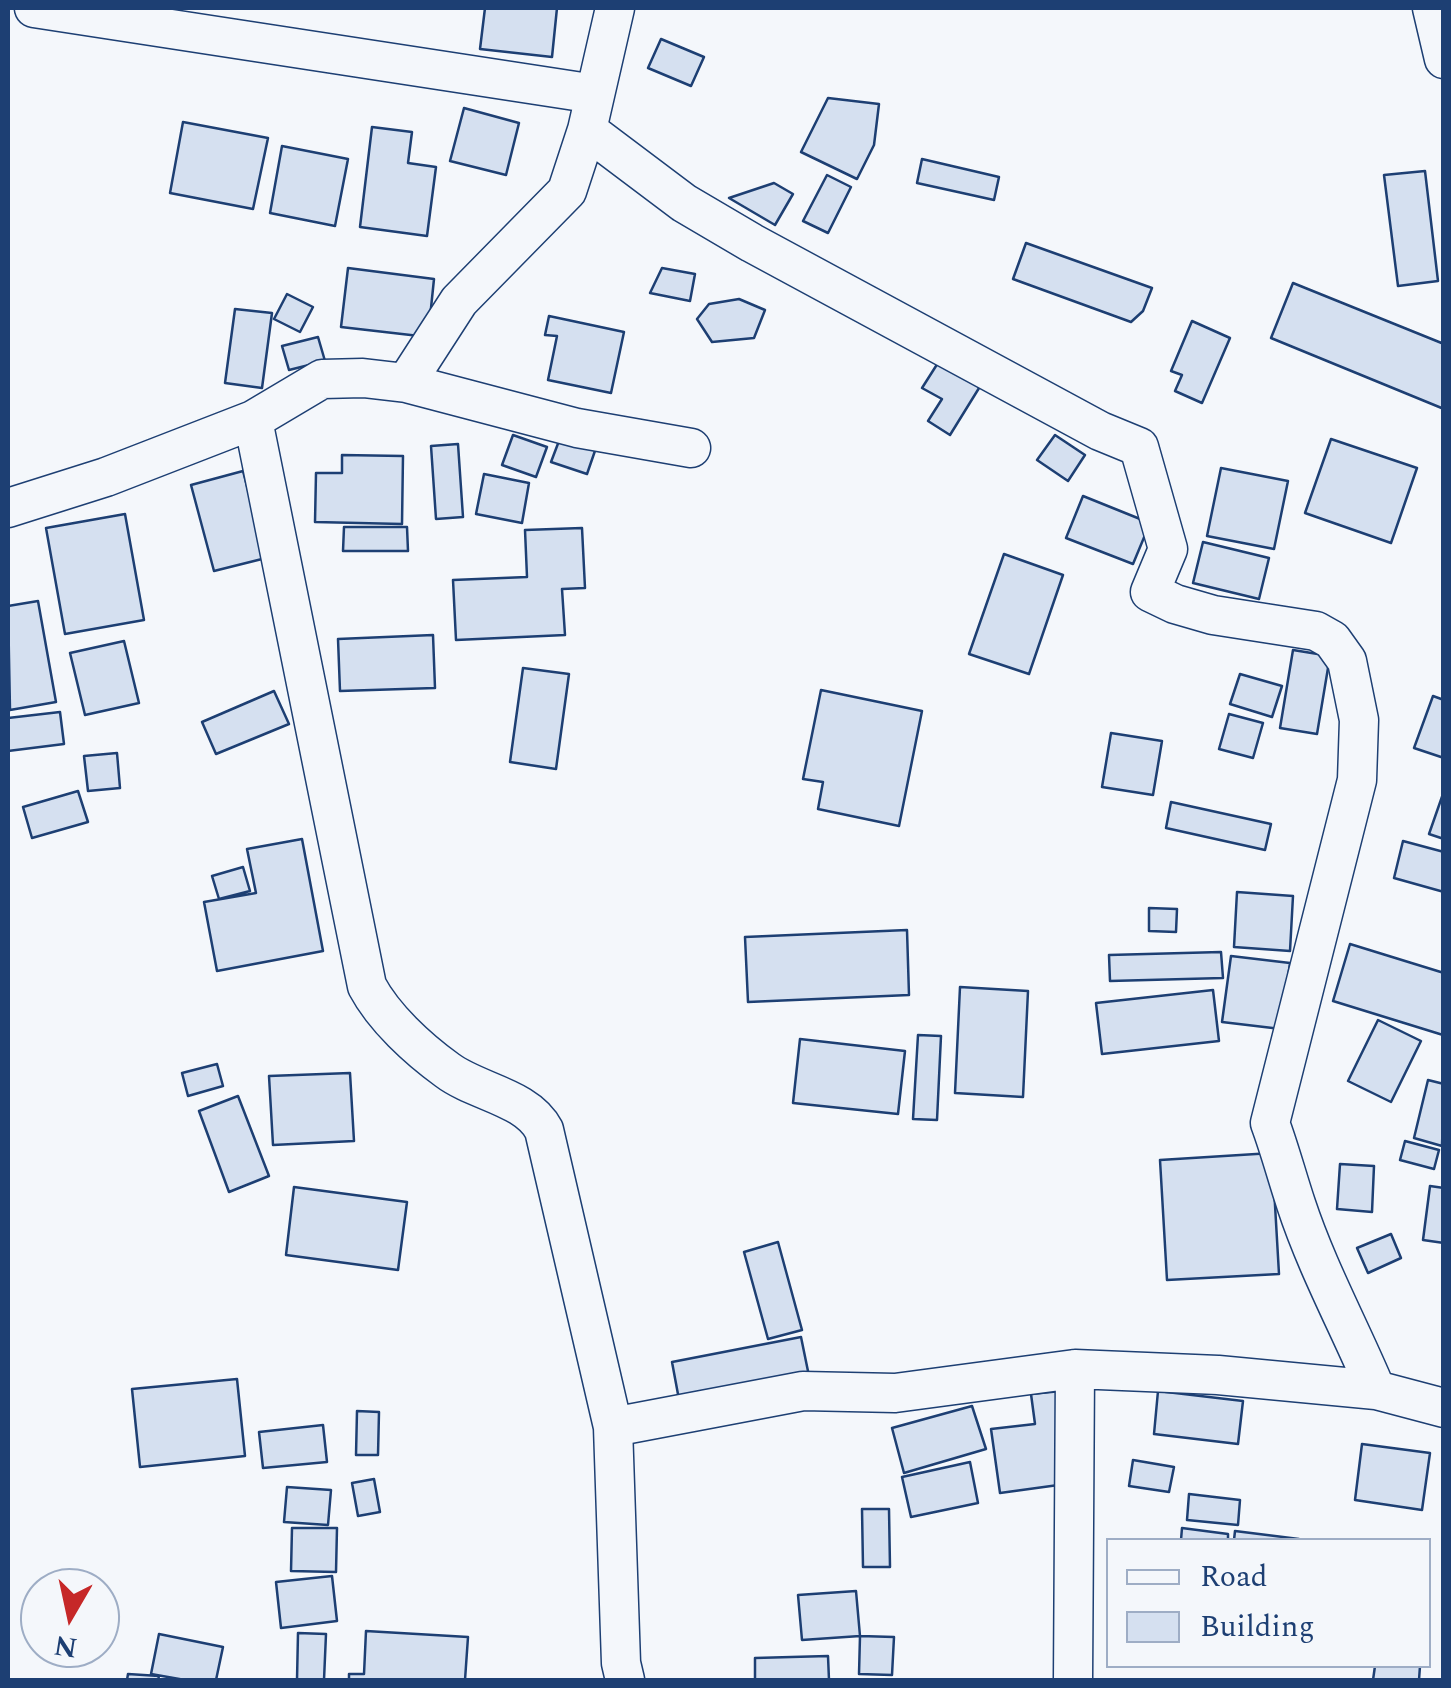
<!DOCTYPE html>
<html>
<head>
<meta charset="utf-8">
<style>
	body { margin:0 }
	#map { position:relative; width:1451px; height:1688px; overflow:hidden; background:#f4f7fb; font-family:Spectral,serif }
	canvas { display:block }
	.frame { position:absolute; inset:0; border:10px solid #1d3f73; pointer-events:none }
	.legend { position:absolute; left:1106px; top:1538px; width:325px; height:130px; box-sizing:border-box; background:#f4f7fb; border:2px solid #9eadc5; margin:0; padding:12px 18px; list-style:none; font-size:30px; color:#1d3f73 }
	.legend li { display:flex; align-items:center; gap:20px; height:50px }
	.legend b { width:50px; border:2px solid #9eadc5 }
	.north { position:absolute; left:20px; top:1568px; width:100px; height:100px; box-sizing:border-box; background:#f4f7fb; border:2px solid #9eadc5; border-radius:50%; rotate:189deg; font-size:28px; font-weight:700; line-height:40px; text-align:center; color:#1d3f73 }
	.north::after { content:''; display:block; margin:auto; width:35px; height:45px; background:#c62828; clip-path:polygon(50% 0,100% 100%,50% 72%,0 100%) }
</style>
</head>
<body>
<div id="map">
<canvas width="1451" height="1688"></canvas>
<div class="frame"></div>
<ul class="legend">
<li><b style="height:12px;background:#f4f7fb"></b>Road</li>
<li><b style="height:28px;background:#d5e0f0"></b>Building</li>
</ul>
<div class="north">N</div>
</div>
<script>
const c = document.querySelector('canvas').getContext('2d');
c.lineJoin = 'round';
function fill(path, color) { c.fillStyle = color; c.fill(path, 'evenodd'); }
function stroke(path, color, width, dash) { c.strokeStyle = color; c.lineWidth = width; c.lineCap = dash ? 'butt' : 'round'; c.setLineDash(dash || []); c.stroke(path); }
const building = new Path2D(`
	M 485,8 L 557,8 L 552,57 L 480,49 Z
	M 661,39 L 704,57 L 691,86 L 648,68 Z
	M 828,98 L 879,104 L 874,145 L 857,179 L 801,152 Z
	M 464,108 L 519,123 L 506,175 L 450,161 Z
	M 183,122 L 268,138 L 253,209 L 170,193 Z
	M 372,127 L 412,132 L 408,163 L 436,167 L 427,236 L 360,227 Z
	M 282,146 L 348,159 L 335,226 L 270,213 Z
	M 922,159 L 999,177 L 994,200 L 917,183 Z
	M 1425,171 L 1438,281 L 1398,286 L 1384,175 Z
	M 827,175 L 851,187 L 828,233 L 803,221 Z
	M 774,183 L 793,194 L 775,225 L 729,198 Z
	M 1026,243 L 1152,288 L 1143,311 L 1131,322 L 1013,279 Z
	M 348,268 L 434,279 L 428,337 L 341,327 Z
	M 662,268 L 695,274 L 690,301 L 650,293 Z
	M 1293,283 L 1444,344 L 1444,409 L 1271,338 Z
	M 287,294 L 313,307 L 300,332 L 274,319 Z
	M 739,299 L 765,310 L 754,338 L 712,342 L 697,319 L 709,304 Z
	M 235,309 L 272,313 L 262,388 L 225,383 Z
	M 549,316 L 624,332 L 611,393 L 548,380 L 557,336 L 545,335 Z
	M 1192,321 L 1230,338 L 1202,403 L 1175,391 L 1182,375 L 1171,371 Z
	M 318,337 L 325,361 L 289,370 L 282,346 Z
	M 943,355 L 984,380 L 950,435 L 928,421 L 942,399 L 922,388 Z
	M 562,433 L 597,445 L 587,474 L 551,462 Z
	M 513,435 L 547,447 L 536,477 L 502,465 Z
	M 1055,435 L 1085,455 L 1068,481 L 1037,460 Z
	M 1331,439 L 1417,468 L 1391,543 L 1305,513 Z
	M 458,444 L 463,517 L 436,519 L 431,446 Z
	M 342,455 L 403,456 L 402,524 L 315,522 L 316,473 L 342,473 Z
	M 1221,468 L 1288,481 L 1274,549 L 1207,536 Z
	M 243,471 L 266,558 L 214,571 L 191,485 Z
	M 484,474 L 529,483 L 522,523 L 476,514 Z
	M 1083,496 L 1150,523 L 1133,564 L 1066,538 Z
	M 125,514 L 144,620 L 65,634 L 46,528 Z
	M 344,527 L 407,527 L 408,551 L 343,551 Z
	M 582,528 L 585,588 L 562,589 L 565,635 L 456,640 L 453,580 L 527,577 L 525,530 Z
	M 1203,542 L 1269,558 L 1259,599 L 1193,583 Z
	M 1004,554 L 1063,575 L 1029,674 L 969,654 Z
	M 38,601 L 56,702 L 10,710 L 8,606 Z
	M 433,635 L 435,688 L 340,691 L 338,639 Z
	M 124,641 L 139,703 L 85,715 L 70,653 Z
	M 1293,650 L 1330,656 L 1317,734 L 1280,728 Z
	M 523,668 L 569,674 L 556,769 L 510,762 Z
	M 1240,674 L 1282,686 L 1272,717 L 1230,704 Z
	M 821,690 L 922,711 L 899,826 L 818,809 L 823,782 L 803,779 Z
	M 274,691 L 289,724 L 216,754 L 202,722 Z
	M 1433,696 L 1444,700 L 1444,758 L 1414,748 Z
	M 60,712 L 64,744 L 8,751 L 8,718 Z
	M 1229,714 L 1263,723 L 1253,758 L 1219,749 Z
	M 1111,733 L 1162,741 L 1153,795 L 1102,787 Z
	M 117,753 L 120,788 L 88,791 L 84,756 Z
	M 78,791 L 88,822 L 32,838 L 23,807 Z
	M 1444,791 L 1444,839 L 1429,834 Z
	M 1171,802 L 1271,824 L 1265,850 L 1166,828 Z
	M 302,839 L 323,951 L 217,971 L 204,902 L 256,893 L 247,849 Z
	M 1403,841 L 1444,852 L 1444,892 L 1394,878 Z
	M 243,867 L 250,891 L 219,899 L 212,876 Z
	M 1237,892 L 1293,896 L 1290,951 L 1234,947 Z
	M 1149,908 L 1177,909 L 1176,932 L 1149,931 Z
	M 907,930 L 909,995 L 748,1002 L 745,937 Z
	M 1350,944 L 1444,973 L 1443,1035 L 1333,1001 Z
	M 1221,952 L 1223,978 L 1110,981 L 1109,955 Z
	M 1231,956 L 1290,963 L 1281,1029 L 1222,1022 Z
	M 960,987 L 1028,991 L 1023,1097 L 955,1093 Z
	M 1213,990 L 1219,1041 L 1102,1054 L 1096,1003 Z
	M 1378,1020 L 1421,1041 L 1391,1102 L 1348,1081 Z
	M 918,1035 L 941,1036 L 937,1120 L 913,1119 Z
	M 800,1039 L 905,1051 L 898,1114 L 793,1103 Z
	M 217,1064 L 223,1086 L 188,1096 L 182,1073 Z
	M 350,1073 L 354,1141 L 273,1145 L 269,1076 Z
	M 1428,1080 L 1444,1084 L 1442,1146 L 1414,1138 Z
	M 238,1096 L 269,1176 L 229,1192 L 199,1111 Z
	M 1405,1141 L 1439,1150 L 1434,1169 L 1400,1160 Z
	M 1272,1153 L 1279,1274 L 1167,1280 L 1160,1160 Z
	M 1340,1164 L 1374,1166 L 1372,1212 L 1337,1209 Z
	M 1430,1186 L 1444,1188 L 1444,1243 L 1423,1240 Z
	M 294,1187 L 407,1202 L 398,1270 L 286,1255 Z
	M 1391,1234 L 1401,1258 L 1368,1273 L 1357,1248 Z
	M 778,1242 L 802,1330 L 768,1339 L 744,1252 Z
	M 801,1337 L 810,1381 L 680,1405 L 672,1362 Z
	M 237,1379 L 245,1456 L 140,1467 L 132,1389 Z
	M 1061,1391 L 1073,1483 L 1000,1493 L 991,1429 L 1035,1424 L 1031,1394 Z
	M 1158,1391 L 1243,1401 L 1238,1444 L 1154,1434 Z
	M 972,1406 L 986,1449 L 904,1473 L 892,1428 Z
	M 357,1411 L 379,1412 L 378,1455 L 356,1455 Z
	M 323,1425 L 327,1462 L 263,1468 L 259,1432 Z
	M 1362,1444 L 1430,1453 L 1422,1510 L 1355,1500 Z
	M 1133,1460 L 1174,1467 L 1169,1492 L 1129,1486 Z
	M 970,1462 L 978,1503 L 911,1517 L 902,1477 Z
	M 374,1479 L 380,1512 L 358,1516 L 352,1483 Z
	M 287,1487 L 331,1490 L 328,1525 L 284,1522 Z
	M 1189,1494 L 1240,1500 L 1238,1525 L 1187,1520 Z
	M 862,1509 L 889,1509 L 890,1567 L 863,1567 Z
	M 292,1528 L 337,1528 L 336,1572 L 291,1571 Z
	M 1182,1528 L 1228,1534 L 1228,1540 L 1181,1540 Z
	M 1235,1531 L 1299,1539 L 1299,1540 L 1234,1540 Z
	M 332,1576 L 337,1621 L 281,1628 L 276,1582 Z
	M 856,1591 L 860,1636 L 802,1640 L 798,1595 Z
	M 366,1631 L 468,1637 L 465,1680 L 349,1680 L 349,1674 L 364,1674 Z
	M 298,1633 L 326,1634 L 324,1680 L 297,1680 Z
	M 159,1634 L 223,1647 L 216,1680 L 185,1680 L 151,1674 Z
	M 860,1636 L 894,1637 L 892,1675 L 859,1674 Z
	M 828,1656 L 829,1680 L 755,1680 L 755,1658 Z
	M 1375,1666 L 1420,1666 L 1419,1680 L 1373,1680 Z
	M 128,1674 L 159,1676 L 158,1680 L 127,1680 Z`);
fill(building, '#d5e0f0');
stroke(building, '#1d3f73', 2.5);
const minor = new Path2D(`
	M 34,8 L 595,94
	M 1432,8 L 1444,59
	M 587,130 L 684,203 L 752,243 L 1100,431 L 1139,447 L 1168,549 L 1150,592 L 1175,604 L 1213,615 L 1316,631 L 1332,640 L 1347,661 L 1359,720 L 1357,780 L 1270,1123 C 1280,1150 1287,1177 1296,1204 C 1317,1268 1350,1328 1376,1390
	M 406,383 L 459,301 L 567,191 L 587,130 L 615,8
	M 253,420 L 367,986 C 384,1018 418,1049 447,1070 C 476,1092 527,1097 544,1130 L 613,1427 L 621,1663 L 625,1680
	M 8,508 L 106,477 L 253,420 L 322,379 L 363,378 L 406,383 L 577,428 L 691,448
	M 613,1427 L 803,1391 L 895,1393 L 1075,1369 L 1218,1375 L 1376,1390 L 1444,1408
	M 1073,1680 L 1075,1369`);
stroke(minor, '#1d3f73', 41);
stroke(minor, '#f4f7fb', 38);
</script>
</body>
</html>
